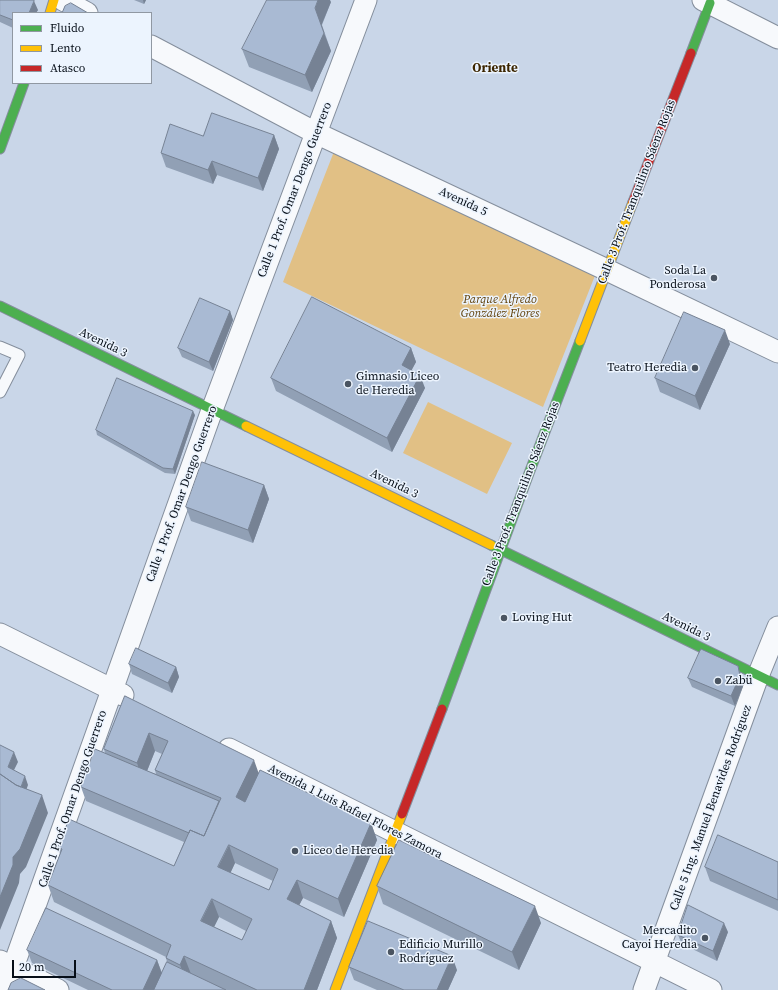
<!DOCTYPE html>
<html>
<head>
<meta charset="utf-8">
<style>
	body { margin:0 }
	#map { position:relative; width:778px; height:990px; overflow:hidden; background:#c9d6e8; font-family:"Source Serif 4",serif }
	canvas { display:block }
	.legend { position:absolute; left:12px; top:12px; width:140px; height:72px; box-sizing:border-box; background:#ecf4fe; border:1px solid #9098a2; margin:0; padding:5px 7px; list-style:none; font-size:12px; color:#060e18 }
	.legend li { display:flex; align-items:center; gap:8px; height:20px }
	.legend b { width:20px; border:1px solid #9098a2 }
	.scale { position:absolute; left:12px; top:960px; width:64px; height:18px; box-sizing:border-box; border:2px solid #060e18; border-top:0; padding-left:5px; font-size:12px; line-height:14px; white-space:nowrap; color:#060e18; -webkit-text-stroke:3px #ecf4fe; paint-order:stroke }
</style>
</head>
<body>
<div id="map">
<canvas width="778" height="990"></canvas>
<ul class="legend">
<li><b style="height:5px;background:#4caf50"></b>Fluido</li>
<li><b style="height:5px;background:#ffc107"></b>Lento</li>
<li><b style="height:5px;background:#c62828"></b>Atasco</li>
</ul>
<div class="scale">20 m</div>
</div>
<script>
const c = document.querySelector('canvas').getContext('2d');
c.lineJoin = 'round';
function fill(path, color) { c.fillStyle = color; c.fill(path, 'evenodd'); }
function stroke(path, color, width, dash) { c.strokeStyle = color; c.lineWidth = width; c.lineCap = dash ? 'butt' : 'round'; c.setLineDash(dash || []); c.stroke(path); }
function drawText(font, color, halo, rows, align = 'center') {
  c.font = font + ' "Source Serif 4",serif'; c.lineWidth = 3; c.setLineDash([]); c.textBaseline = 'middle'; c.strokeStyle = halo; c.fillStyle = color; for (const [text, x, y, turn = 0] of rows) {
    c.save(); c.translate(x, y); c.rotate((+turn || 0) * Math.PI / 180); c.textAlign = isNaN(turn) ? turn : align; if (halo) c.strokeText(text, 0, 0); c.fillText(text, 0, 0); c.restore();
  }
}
fill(new Path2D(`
	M 335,149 L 596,273 L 543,407 L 283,282 Z
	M 428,402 L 512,443 L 487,494 L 403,453 Z`), '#e1c085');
const lane = new Path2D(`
	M 0,347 L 19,355 L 0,392`);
const street = new Path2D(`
	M 63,0 L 87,13
	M 703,0 L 778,38
	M 151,46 L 316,133 L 607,270 L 778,352
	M 0,634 L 123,695
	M 229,749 L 711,990
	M 0,961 L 58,990
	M 5,990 L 212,410 L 366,0
	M 644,990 L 758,676 L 778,627`);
const fast = new Path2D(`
	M 691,53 L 710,3
	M 0,149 L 24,83
	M 0,306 L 246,426
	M 491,545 L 778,685
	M 442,709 L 528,476 L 580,341`);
const slow = new Path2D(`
	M 50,13 L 54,0
	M 580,341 L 633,202
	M 246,426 L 491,545
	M 335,990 L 402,814`);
const jam = new Path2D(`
	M 633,202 L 691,53
	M 402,814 L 442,709`);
stroke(lane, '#848e9c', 13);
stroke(street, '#848e9c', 23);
stroke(fast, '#848e9c', 11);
stroke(slow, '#848e9c', 11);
stroke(jam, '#848e9c', 11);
stroke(lane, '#f7f9fc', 11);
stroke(street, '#f7f9fc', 21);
stroke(fast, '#4caf50', 9);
stroke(slow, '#ffc107', 9);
stroke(jam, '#c62828', 9);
fill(new Path2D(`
	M 0,0 L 38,10 L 36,13 L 13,13 L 13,28 L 0,22 Z
	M 134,0 L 146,0 L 144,4 Z
	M 331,2 L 322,25 L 331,51 L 312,92 L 249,67 L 242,49 Z
	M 274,135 L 279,149 L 263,191 L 217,175 L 213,184 L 166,167 L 161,153 L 203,136 Z
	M 230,311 L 233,320 L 213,371 L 182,357 L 178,348 Z
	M 730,344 L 700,410 L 660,392 L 655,378 Z
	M 411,348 L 416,362 L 411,370 L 425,388 L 392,452 L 276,391 L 271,378 Z
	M 195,415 L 175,474 L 165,473 L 97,435 L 96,430 Z
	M 264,485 L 269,499 L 253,543 L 191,521 L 186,507 Z
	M 129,664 L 176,667 L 179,677 L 172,693 L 132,674 Z
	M 738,666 L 741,676 L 743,686 L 735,706 L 692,687 L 688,678 Z
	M 125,696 L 259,774 L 371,823 L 377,840 L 344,917 L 303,898 L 299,905 L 331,921 L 337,938 L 317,990 L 88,990 L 32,963 L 27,950 L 157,960 L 162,973 L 167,962 L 166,958 L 166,957 L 54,902 L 48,885 L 60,854 L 58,847 L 174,866 L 184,842 L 86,801 L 81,787 L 105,753 L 104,749 ZM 155,751 L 162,754 L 155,770 L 156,774 L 147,771 ZM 235,863 L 273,881 L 269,890 L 230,873 ZM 219,917 L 246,931 L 242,940 L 214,927 Z
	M 778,862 L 778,911 L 710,881 L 705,867 Z
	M 377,886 L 541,923 L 519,970 L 383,904 Z
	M 728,932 L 717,961 L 682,944 L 678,935 Z
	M 349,967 L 457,970 L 448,990 L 377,990 L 354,980 Z`), '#91a0b5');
fill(new Path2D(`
	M 143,0 L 146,0 L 144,4 Z
	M 318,0 L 330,0 L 331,2 L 321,26 L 315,8 Z
	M 34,1 L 38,10 L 36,13 L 29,13 Z
	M 324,33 L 331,51 L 312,92 L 305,75 Z
	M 274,135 L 279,149 L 263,191 L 258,178 Z
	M 212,161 L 217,175 L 213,184 L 208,170 Z
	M 230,311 L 233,320 L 213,371 L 209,362 Z
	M 725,330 L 730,344 L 700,410 L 695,396 Z
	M 411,348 L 416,362 L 407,379 L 402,365 Z
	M 420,375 L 425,388 L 392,452 L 387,438 Z
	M 193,411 L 195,415 L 175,474 L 173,469 Z
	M 264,485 L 269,499 L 253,543 L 248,530 Z
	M 738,666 L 741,676 L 743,686 L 735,706 L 731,696 Z
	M 176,667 L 179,677 L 172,693 L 168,683 Z
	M 149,733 L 155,751 L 143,781 L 137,763 Z
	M 14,752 L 18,762 L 11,776 L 8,767 Z
	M 254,760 L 260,777 L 242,815 L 236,797 Z
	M 25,776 L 28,785 L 22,802 L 19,793 Z
	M 42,795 L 48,813 L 26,867 L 20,874 L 19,883 L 0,930 L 0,897 L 13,857 Z
	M 371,823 L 377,840 L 344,917 L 338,899 Z
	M 229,845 L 235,863 L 225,885 L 218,867 Z
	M 297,880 L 303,898 L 293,917 L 287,899 Z
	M 212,899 L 219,917 L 208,939 L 201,921 Z
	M 535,906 L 541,923 L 519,970 L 512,952 Z
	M 331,921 L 337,938 L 317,990 L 304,990 Z
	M 724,923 L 728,932 L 717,961 L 713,951 Z
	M 184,956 L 191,974 L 187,983 L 180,965 Z
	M 452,956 L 457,970 L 448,990 L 437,990 Z
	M 157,960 L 162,974 L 154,990 L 143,990 Z`), '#768294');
const building = new Path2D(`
	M 0,0 L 34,0 L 34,1 L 29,13 L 13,13 L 13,20 L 0,15 Z
	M 267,0 L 318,0 L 315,8 L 324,33 L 305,75 L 242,49 Z
	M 71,3 L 88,13 L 62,13 L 65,6 Z
	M 212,113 L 274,135 L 258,178 L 212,161 L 208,170 L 161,153 L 170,124 L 203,136 Z
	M 312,297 L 411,348 L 402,365 L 420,375 L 387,438 L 271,378 Z
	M 200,298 L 230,311 L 209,362 L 178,348 Z
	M 684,312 L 725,330 L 695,396 L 655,378 Z
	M 117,378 L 193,411 L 173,469 L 163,468 L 96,430 Z
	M 202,462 L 264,485 L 248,530 L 186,507 Z
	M 136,648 L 176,667 L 168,683 L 129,664 Z
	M 701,649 L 738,666 L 740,676 L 731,696 L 688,678 Z
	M 125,696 L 254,760 L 236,797 L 245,802 L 260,770 L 371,823 L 338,899 L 297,880 L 287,899 L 331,921 L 304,990 L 257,990 L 184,956 L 180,965 L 166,958 L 171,945 L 48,885 L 62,849 L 58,847 L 69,819 L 174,866 L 190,830 L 204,836 L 221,798 L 155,770 L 168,741 L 149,733 L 137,763 L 104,749 ZM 229,845 L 278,869 L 269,890 L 218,867 ZM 212,899 L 252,919 L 242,940 L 201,921 Z
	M 0,745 L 14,752 L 8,767 L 25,776 L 21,787 L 16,785 L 0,774 Z
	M 95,749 L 219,801 L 204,836 L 190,830 L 189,833 L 81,787 Z
	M 0,774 L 16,785 L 42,795 L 20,849 L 13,857 L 13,865 L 0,897 Z
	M 718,835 L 778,862 L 778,900 L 705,867 Z
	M 399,840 L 535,906 L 512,952 L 377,886 Z
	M 688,905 L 724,923 L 713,951 L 678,935 Z
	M 46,908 L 157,960 L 143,990 L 112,990 L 27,950 Z
	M 368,921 L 452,956 L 437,990 L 404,990 L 349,967 Z
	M 167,962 L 226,990 L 154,990 Z
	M 21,978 L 45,990 L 8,990 L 11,983 Z`);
fill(building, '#a9bad3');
stroke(building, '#768294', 1);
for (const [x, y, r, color] of [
	[714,278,4,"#4a5461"],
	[695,368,4,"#4a5461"],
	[348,384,4,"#4a5461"],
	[504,618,4,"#4a5461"],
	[718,681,4,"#4a5461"],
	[295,851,4,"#4a5461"],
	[705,938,4,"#4a5461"],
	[391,952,4,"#4a5461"]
]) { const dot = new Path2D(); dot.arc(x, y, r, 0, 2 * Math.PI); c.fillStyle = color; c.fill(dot); stroke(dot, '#ecf4fe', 1.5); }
drawText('12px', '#060e18', '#ecf4fe', [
	["Calle 1 Prof. Omar Dengo Guerrero",295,190,-69],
	["Calle 3 Prof. Tranquilino Sáenz Rojas",637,192,-69],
	["Avenida 5",463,202,25],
	["Avenida 3",103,343,26],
	["Avenida 3",394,484,26],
	["Calle 1 Prof. Omar Dengo Guerrero",182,494,-70],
	["Calle 3 Prof. Tranquilino Sáenz Rojas",521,494,-69],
	["Avenida 3",686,627,26],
	["Calle 1 Prof. Omar Dengo Guerrero",73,799,-71],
	["Calle 5 Ing. Manuel Benavides Rodríguez",711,808,-70],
	["Avenida 1 Luis Rafael Flores Zamora",355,812,27]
]);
drawText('12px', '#060e18', '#ecf4fe', [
	["Soda La",706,271,"right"],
	["Ponderosa",706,285,"right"],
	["Teatro Heredia",687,368,"right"],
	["Gimnasio Liceo",356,377],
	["de Heredia",356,391],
	["Loving Hut",512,618],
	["Zabü",726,681],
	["Liceo de Heredia",303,851],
	["Mercadito",697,931,"right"],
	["Cayoi Heredia",697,945,"right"],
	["Edificio Murillo",399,945],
	["Rodríguez",399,959]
], 'left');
drawText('italic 12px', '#62420b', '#ecf4fe', [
	["Parque Alfredo",500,300],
	["González Flores",500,314]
]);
drawText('bold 13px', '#3c2601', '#ecf4fe', [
	["Oriente",495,69]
]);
</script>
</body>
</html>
